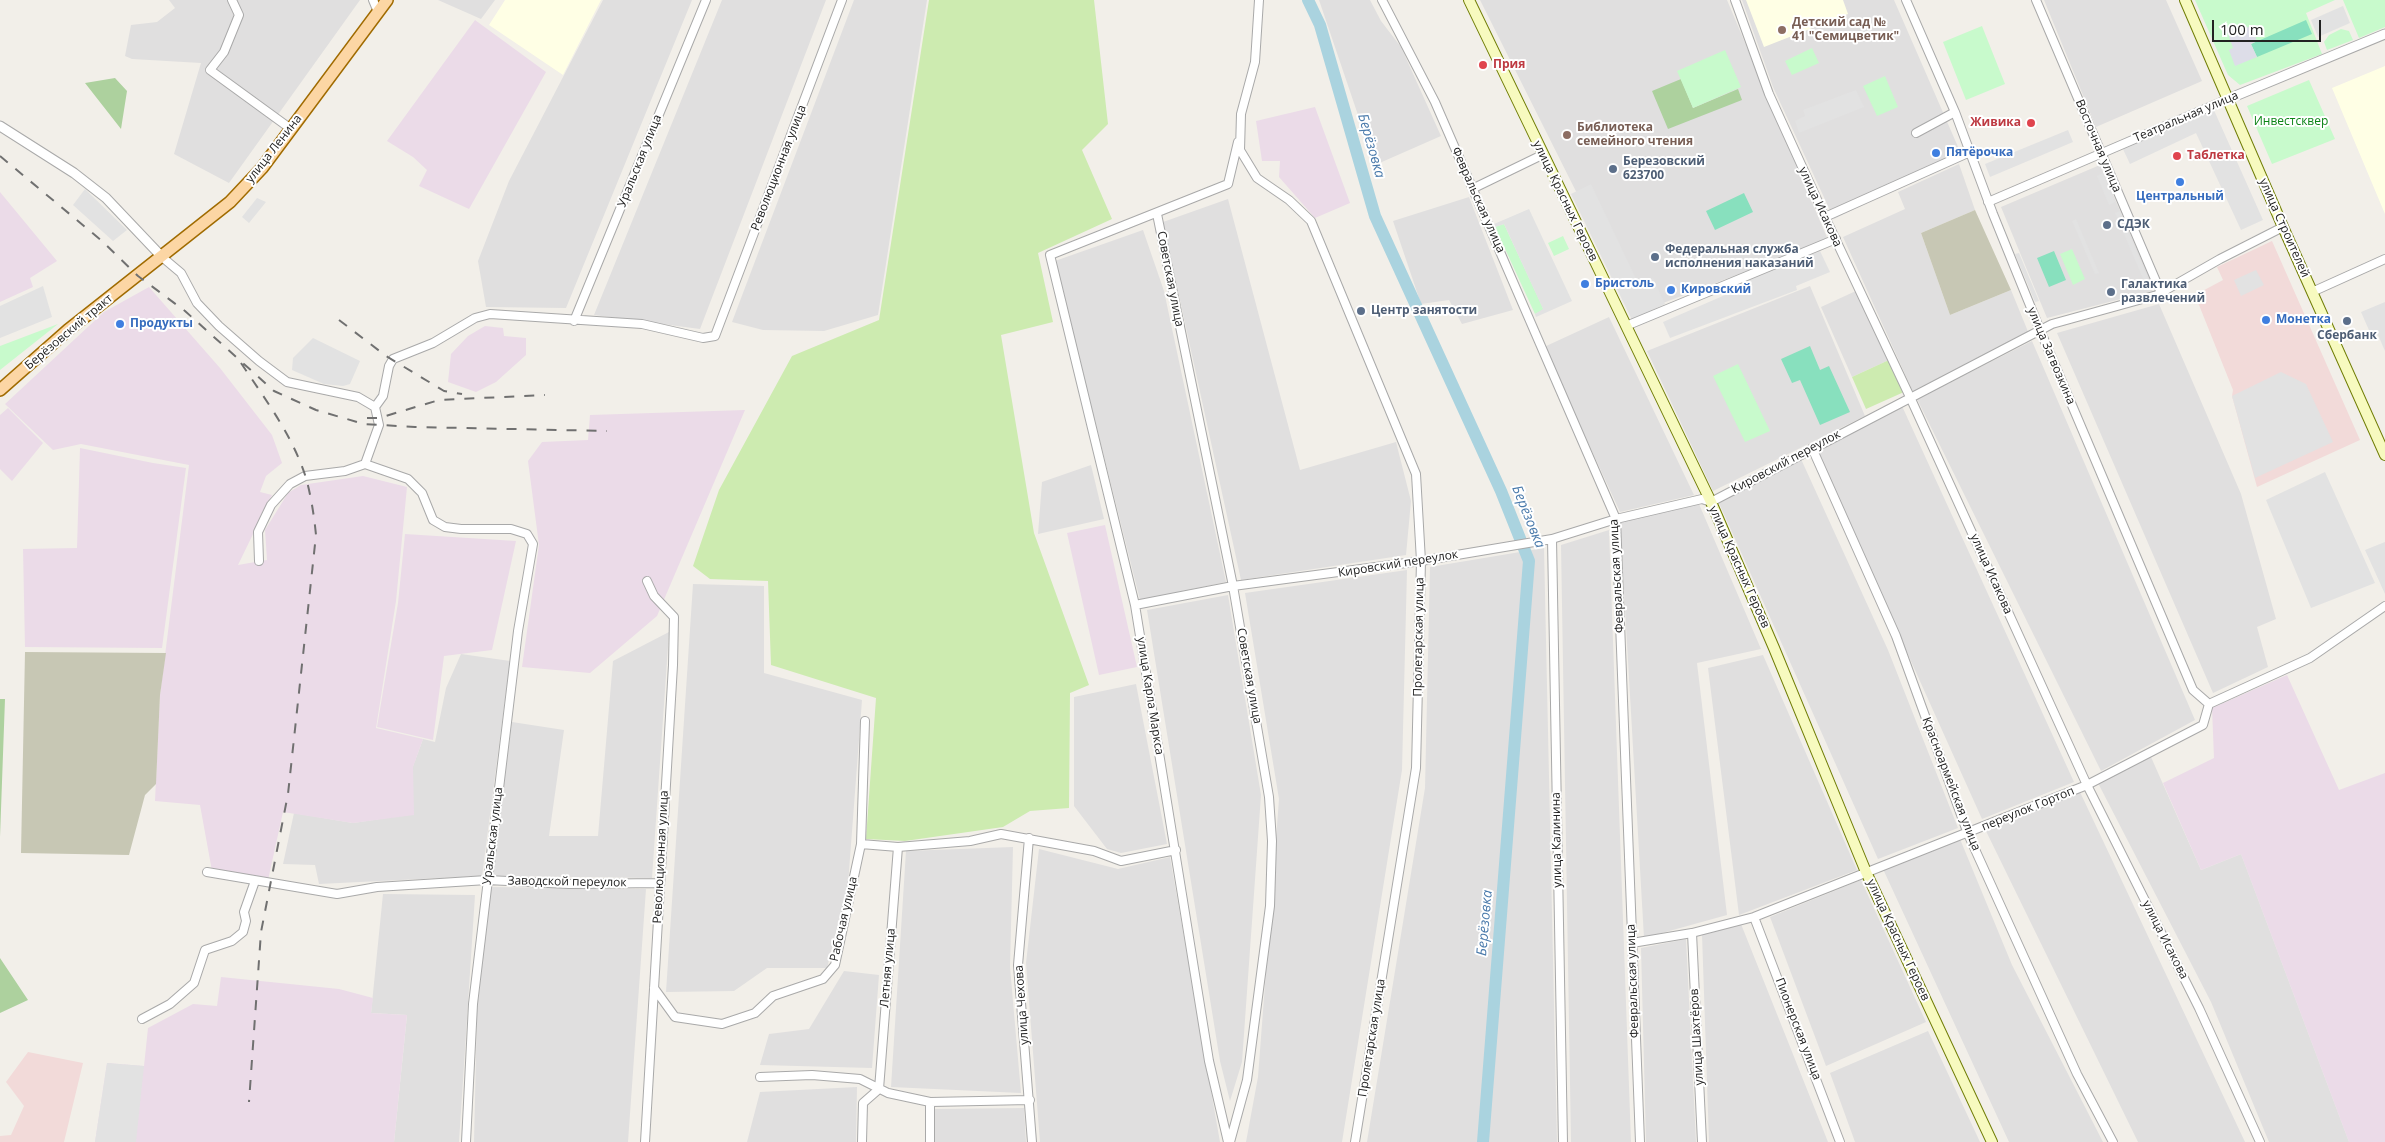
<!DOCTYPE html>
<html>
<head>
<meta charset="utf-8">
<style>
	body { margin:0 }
	#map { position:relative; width:2385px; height:1142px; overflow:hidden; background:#f2efe9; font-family:"Open Sans",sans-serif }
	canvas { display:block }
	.scale { position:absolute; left:2212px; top:20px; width:109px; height:22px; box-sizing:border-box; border:2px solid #222; border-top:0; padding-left:6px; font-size:15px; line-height:18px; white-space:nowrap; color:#222; -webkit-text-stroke:4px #fff; paint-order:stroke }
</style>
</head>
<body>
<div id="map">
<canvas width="2385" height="1142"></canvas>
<div class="scale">100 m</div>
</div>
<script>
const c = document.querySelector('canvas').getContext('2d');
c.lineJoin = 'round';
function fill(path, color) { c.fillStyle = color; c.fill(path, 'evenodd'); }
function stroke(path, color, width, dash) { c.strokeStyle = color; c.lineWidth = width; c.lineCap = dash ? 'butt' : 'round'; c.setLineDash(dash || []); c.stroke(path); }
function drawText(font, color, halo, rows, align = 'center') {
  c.font = font + ' "Open Sans",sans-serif'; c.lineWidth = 4; c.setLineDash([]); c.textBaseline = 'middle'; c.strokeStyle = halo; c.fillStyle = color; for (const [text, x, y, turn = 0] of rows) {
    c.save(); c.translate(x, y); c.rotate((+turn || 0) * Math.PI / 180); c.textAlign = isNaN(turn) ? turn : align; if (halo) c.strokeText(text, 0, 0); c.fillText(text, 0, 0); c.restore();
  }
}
fill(new Path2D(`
	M 169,0 L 360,0 L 229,183 L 174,154 L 201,63 L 132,59 L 125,56 L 131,25 L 157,22 L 175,8 Z
	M 438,0 L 495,0 L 481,19 Z
	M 603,0 L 692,0 L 566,308 L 486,307 L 478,261 L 509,181 Z
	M 722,0 L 826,0 L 700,329 L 594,315 Z
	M 854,0 L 927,0 L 878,315 L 824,331 L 763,330 L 732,322 Z
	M 1319,0 L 1370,0 L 1381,21 L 1401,47 L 1441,136 L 1375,165 Z
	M 1480,0 L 1727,0 L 1828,240 L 1637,313 Z
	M 1742,0 L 1894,0 L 1962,156 L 1834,219 L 1773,87 Z
	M 2044,0 L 2166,0 L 2202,81 L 2096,127 Z
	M 1959,164 L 1975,210 L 1921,233 L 1950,315 L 2011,290 L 2029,334 L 1914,394 L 1843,237 L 1905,209 L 1898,192 Z
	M 2100,165 L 2154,288 L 2152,291 L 2047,318 L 2001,207 Z
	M 1469,197 L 1513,310 L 1462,324 L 1449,300 L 1421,304 L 1393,221 Z
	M 1228,199 L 1300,470 L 1396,442 L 1411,501 L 1406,555 L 1241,580 L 1163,222 Z
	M 1143,230 L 1164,291 L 1226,582 L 1140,600 L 1055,261 Z
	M 1810,286 L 1865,416 L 1713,491 L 1647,351 Z
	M 1858,290 L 1889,360 L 1852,377 L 1821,307 Z
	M 2159,304 L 2241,494 L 2276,619 L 2257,627 L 2268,667 L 2213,693 L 2057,333 Z
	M 1609,317 L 1694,495 L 1620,512 L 1544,347 Z
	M 2032,341 L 2195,720 L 2101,771 L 1917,399 Z
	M 1902,406 L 2074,782 L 1982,819 L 1816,450 Z
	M 1801,459 L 1888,650 L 1958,828 L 1878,859 L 1719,503 Z
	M 1091,465 L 1104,519 L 1038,534 L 1042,482 Z
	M 1699,504 L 1761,649 L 1697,663 L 1727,915 L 1644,938 L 1620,522 Z
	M 1609,530 L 1631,1142 L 1571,1142 L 1561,545 Z
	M 1544,548 L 1557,1142 L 1367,1142 L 1425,788 L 1430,567 Z
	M 1407,570 L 1402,770 L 1342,1142 L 1246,1142 L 1258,1077 L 1279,799 L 1245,593 Z
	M 693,584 L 764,586 L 764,673 L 862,700 L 848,884 L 827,968 L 767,968 L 734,991 L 666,992 Z
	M 1228,595 L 1261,795 L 1242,1062 L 1230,1101 L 1220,1061 L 1147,610 Z
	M 669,632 L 652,878 L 492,876 L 512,722 L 564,730 L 549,836 L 598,836 L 613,661 Z
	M 461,654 L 510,661 L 482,876 L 319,884 L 315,865 L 283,864 L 294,813 L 353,823 L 413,814 L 413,766 L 423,739 L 435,742 L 446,688 Z
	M 1763,655 L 1857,870 L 1739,915 L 1708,668 Z
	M 1136,684 L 1167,844 L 1121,853 L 1107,849 L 1074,806 L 1074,697 Z
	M 2151,757 L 2201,870 L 2241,854 L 2349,1142 L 2269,1142 L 2211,1002 L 2098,783 Z
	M 2080,792 L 2245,1142 L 2138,1142 L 1985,829 Z
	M 1960,839 L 2012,965 L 2103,1142 L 2009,1142 L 1883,869 Z
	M 1013,847 L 1010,967 L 1021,1093 L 891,1087 L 906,851 Z
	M 1039,849 L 1118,869 L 1170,857 L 1220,1142 L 1040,1142 L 1026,963 Z
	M 1861,880 L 1926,1022 L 1826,1066 L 1770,917 Z
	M 491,887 L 646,889 L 628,1142 L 474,1142 L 477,1010 Z
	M 383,894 L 475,895 L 459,1142 L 394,1142 L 407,1015 L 371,1013 Z
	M 1741,924 L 1828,1142 L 1709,1142 L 1702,934 Z
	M 1686,939 L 1696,1142 L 1646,1142 L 1641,948 Z
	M 844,971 L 879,975 L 872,1068 L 760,1065 L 769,1034 L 809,1029 Z
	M 1928,1031 L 1980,1142 L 1855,1142 L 1830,1073 Z
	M 857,1087 L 856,1142 L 747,1142 L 760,1092 Z
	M 1024,1108 L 1026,1142 L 933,1142 L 934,1109 Z`), '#e0dfdf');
fill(new Path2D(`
	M 2272,241 L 2360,440 L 2257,487 L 2232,396 L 2233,390 L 2195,295 L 2223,280 L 2217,267 Z
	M 28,1052 L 83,1063 L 64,1142 L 0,1142 L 0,1136 L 11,1135 L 24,1106 L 6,1082 Z`), '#f2dad9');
fill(new Path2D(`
	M 475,20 L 546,72 L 469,209 L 419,186 L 427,170 L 413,157 L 387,141 Z
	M 1315,107 L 1350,203 L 1315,218 L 1279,177 L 1280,161 L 1262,161 L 1256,121 Z
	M 0,192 L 57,261 L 30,278 L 33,287 L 0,302 Z
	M 149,287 L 220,368 L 272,435 L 282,463 L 266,476 L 260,492 L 272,495 L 238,565 L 267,560 L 265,530 L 288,493 L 301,485 L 363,476 L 407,487 L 396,601 L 376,728 L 423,739 L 413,767 L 414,815 L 353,823 L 283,812 L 268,880 L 212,871 L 200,805 L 155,801 L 160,695 L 189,465 L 81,444 L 53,450 L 5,404 L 104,312 Z
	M 485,326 L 503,328 L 504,336 L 526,338 L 526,355 L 496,382 L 476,392 L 448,382 L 451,354 L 468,336 Z
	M 8,408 L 43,443 L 12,481 L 0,469 L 0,415 Z
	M 745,410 L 657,616 L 590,673 L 522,667 L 539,545 L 528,461 L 542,442 L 588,440 L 590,415 Z
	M 80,448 L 153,463 L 186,468 L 162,648 L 25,647 L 23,549 L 77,548 Z
	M 1105,525 L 1137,667 L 1099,675 L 1067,533 Z
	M 405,534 L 516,541 L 492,650 L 444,656 L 433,740 L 377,727 L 398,603 Z
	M 2287,675 L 2339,790 L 2385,773 L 2385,1142 L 2349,1142 L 2241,854 L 2201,870 L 2163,783 L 2214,758 L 2212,708 Z
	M 221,977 L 339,989 L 373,998 L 371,1013 L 407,1015 L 394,1142 L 95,1142 L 107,1063 L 144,1066 L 148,1028 L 193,1004 L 217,1006 Z`), '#ebdbe8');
fill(new Path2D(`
	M 505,0 L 601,0 L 563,75 L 489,25 Z
	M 1746,0 L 1843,0 L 1848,14 L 1764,47 Z
	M 2385,66 L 2385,214 L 2332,88 Z`), '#ffffe5');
fill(new Path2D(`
	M 1975,210 L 2011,290 L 1950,315 L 1921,233 Z
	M 25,652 L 166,653 L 160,695 L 156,784 L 145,795 L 129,855 L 21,853 Z`), '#c7c7b4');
fill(new Path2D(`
	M 929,0 L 1094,0 L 1108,124 L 1082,150 L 1112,219 L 1038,253 L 1053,322 L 1001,335 L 1034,533 L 1089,685 L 1070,693 L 1069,808 L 1030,811 L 1003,827 L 905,841 L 866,839 L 876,698 L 771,665 L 768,581 L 710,579 L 693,566 L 719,490 L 792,356 L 879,320 Z
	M 1889,360 L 1904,392 L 1866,409 L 1852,377 Z`), '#cdebb0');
fill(new Path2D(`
	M 115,78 L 127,91 L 121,129 L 85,83 Z
	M 1681,79 L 1693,108 L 1738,89 L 1742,100 L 1668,129 L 1652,91 Z
	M 0,699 L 5,699 L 0,837 Z
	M 0,958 L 28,1000 L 0,1013 Z`), '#add19e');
fill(new Path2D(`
	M 2195,0 L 2335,0 L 2306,13 L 2322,54 L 2240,85 L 2228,75 Z
	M 2343,0 L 2385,0 L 2385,27 L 2359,38 Z
	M 1982,26 L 2005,84 L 1966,100 L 1943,42 Z
	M 2341,29 L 2349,31 L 2353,40 L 2327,50 L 2324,42 L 2329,35 Z
	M 1812,48 L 1819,63 L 1792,75 L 1785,61 Z
	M 1725,50 L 1741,87 L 1693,108 L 1677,71 Z
	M 1885,76 L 1898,107 L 1877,116 L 1863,86 Z
	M 2309,80 L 2335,139 L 2272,164 L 2247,106 Z
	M 1504,224 L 1544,310 L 1535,314 L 1495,227 Z
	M 1563,236 L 1569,249 L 1554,256 L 1548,243 Z
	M 2072,249 L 2085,279 L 2073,285 L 2060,254 Z
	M 58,324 L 0,370 L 0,346 Z
	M 1738,364 L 1770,431 L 1745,442 L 1713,376 Z`), '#c8facc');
fill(new Path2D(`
	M 2306,20 L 2312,34 L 2257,57 L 2251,44 Z
	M 1744,193 L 1753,212 L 1715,230 L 1706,211 Z
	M 2054,251 L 2066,280 L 2049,287 L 2037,258 Z
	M 1810,346 L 1820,370 L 1829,366 L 1850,412 L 1820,425 L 1800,380 L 1792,383 L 1781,359 Z`), '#88e0be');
fill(new Path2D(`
	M 2343,6 L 2350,23 L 2318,37 L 2311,20 Z
	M 1856,90 L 1864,107 L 1799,133 L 1795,121 L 1805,116 L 1803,110 Z
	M 2213,108 L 2263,220 L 2241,230 L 2196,133 L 2130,164 L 2122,147 Z
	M 2068,130 L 2073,142 L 1990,177 L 1985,164 Z
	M 2103,173 L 2115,202 L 2109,205 L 2097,176 Z
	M 1591,184 L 1639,285 L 1653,278 L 1665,304 L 1632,320 L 1571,194 Z
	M 85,189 L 127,230 L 113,241 L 73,205 Z
	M 257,198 L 266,202 L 249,223 L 242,217 Z
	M 1529,209 L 1572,301 L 1536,317 L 1535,314 L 1543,309 L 1504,224 L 1495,227 L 1494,224 Z
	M 2120,211 L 2151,286 L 2147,288 L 2115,213 Z
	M 2076,219 L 2099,273 L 2095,274 L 2072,221 Z
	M 1820,251 L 1830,272 L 1796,286 L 1797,290 L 1670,338 L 1663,322 L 1748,285 L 1747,280 Z
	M 2019,253 L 2039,301 L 2035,302 L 2015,254 Z
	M 2256,270 L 2264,285 L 2241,296 L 2234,280 Z
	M 43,286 L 52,317 L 0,338 L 0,306 Z
	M 2385,302 L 2385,351 L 2378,335 L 2372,337 L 2361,312 Z
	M 313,338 L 360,361 L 350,384 L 343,386 L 324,384 L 292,370 L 293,358 Z
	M 2281,372 L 2306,384 L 2333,442 L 2255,478 L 2232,396 Z
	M 2325,472 L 2375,583 L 2311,608 L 2266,500 Z
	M 2385,542 L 2385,594 L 2365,550 Z
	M 107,1063 L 144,1066 L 136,1142 L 95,1142 Z`), '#e2e2e2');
fill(new Path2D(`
	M 2234,25 L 2240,30 L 2251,26 L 2257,41 L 2251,44 L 2257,57 L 2235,66 L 2229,50 L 2233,48 L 2226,28 Z`), '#dddde8');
stroke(new Path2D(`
	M 1308,0 L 1320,25 L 1375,216 L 1501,491 L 1529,561 L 1483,1142`), '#aad3df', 12);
const minor = new Path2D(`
	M 232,0 L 239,15 L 224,52 L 210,70 L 291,129
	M 373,0 L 378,12
	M 1259,0 L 1255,62 L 1241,114 L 1240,150 L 1257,178 L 1289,200 L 1311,221 L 1416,474 L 1421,561 L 1416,768 L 1355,1142
	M 1382,0 L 1435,102 L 1616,519 L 1640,1142
	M 1735,0 L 1769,94 L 1825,217 L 1910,397 L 2087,785 L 2199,1008 L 2260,1142
	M 1906,0 L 1955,112 L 1993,214 L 2040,330 L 2193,690 L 2209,704
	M 2036,0 L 2161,293
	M 1916,133 L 1955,112
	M 1474,188 L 1542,155
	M 1988,202 L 2228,99
	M 1157,214 L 1233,586 L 1269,797 L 1272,841 L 1270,906 L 1247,1080 L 1230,1142
	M 1825,217 L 1970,152
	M 162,257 L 181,273 L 197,303 L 219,326 L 259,361 L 287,382 L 358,397 L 375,407 L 379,425 L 365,464
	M 2312,292 L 2385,259
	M 574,321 L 706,0
	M 1626,326 L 1836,239
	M 375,407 L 383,396 L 389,366 L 393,359 L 433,343 L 475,318 L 490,314 L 642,324 L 703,338 L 715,336 L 842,0
	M 1812,448 L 1896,636 L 1968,834 L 2077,1074 L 2113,1142
	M 1552,539 L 1563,1142
	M 259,561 L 258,532 L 271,505 L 290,484 L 305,476 L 345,471 L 365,464 L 408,479 L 422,493 L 433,520 L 445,527 L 461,529 L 511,529 L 527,534 L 533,544 L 518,631 L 473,1004 L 466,1142
	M 1135,605 L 1233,586 L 1421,561 L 1552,539 L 1616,519 L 1702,499 L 1711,502 L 2052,324 L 2157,295 L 2220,259 L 2283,227
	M 1029,838 L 1018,965 L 1032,1142
	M 861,844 L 898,847 L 970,841 L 1001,834 L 1094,851 L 1121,861 L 1176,850
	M 207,872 L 337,894 L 377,887 L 487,880 L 569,884 L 659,883
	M 1754,917 L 1840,1142
	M 1692,933 L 1702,1142
	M 1632,943 L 1692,933 L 1754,917 L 2087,785 L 2203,725 L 2209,704 L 2310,658 L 2385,606
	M 654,988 L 675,1017 L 722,1024 L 755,1013 L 773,996 L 823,979 L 835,965 L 861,844 L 865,721
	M 142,1019 L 170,1004 L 194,983 L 205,950 L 232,941 L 243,932 L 246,921 L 244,912 L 255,881
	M 760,1077 L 812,1075 L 860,1079 L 888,1093 L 930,1102 L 1030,1100
	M 879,1089 L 898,847
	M 645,1142 L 673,665 L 674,617 L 654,596 L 647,581
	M 862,1142 L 863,1103 L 879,1089
	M 930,1142 L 930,1102
	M 1228,1142 L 1209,1061 L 1135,605 L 1050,255 L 1228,184 L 1238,142`);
const tertiary = new Path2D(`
	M 2228,99 L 2385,34
	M 0,126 L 74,173 L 106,198 L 162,257`);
const secondary = new Path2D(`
	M 1469,0 L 1711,502 L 1774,648 L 1866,872 L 1992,1142
	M 2185,0 L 2283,227 L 2385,455`);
const primary = new Path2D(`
	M 0,390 L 68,330 L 230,202 L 262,168 L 387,0`);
stroke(minor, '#a9a9a9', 10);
stroke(tertiary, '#a9a9a9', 11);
stroke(secondary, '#707d05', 12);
stroke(primary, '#a06b00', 14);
stroke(minor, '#fff', 8);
stroke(tertiary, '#fff', 9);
stroke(secondary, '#f7fabf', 10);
stroke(primary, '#fcd6a4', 11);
stroke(new Path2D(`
	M 0,156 L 102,241 L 138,276 L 185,311 L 274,391 L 316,410 L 364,424 L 415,427 L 607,431
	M 339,320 L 386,356 L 444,391 L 462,394
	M 241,363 C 265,399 293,436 306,478 C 311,496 314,515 316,535 L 288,794 L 261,932 L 249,1102
	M 367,418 L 379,418 L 439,400 L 545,395`), '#707070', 2, [10, 10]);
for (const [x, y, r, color] of [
	[1782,30,5,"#8d6e63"],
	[1483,65,5,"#e0444e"],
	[2031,123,5,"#e0444e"],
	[1567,135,5,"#8d6e63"],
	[1936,153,5,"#3f7fe0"],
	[2177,156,5,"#e0444e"],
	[1613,169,5,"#5c6f8a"],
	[2180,182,5,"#3f7fe0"],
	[2107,225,5,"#5c6f8a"],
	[1655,257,5,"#5c6f8a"],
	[1585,284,5,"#3f7fe0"],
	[1671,290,5,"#3f7fe0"],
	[2111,292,5,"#5c6f8a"],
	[1361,311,5,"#5c6f8a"],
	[2266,320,5,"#3f7fe0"],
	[2347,321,5,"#5c6f8a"],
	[120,324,5,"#3f7fe0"]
]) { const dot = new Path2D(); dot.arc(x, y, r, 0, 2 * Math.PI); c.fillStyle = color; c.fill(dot); stroke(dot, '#fff', 2); }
drawText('bold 12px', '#785e54', '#fff', [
	["Детский сад №",1792,23],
	["41 \"Семицветик\"",1792,37],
	["Библиотека",1577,128],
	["семейного чтения",1577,142]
], 'left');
drawText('bold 12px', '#be3a42', '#fff', [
	["Прия",1493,65],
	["Живика",2021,123,"right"],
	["Таблетка",2187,156]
], 'left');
drawText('12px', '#222', '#fff', [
	["Театральная улица",2186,117,-23],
	["Восточная улица",2098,146,67],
	["улица Ленина",274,149,-52],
	["Уральская улица",640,161,-68],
	["Революционная улица",779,168,-69],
	["Февральская улица",1478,200,66],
	["улица Красных Героев",1565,201,64],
	["улица Исакова",1820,207,65],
	["улица Строителей",2284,228,66],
	["Советская улица",1170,279,79],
	["Берёзовский тракт",69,332,-40],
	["улица Загвозкина",2051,356,67],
	["Кировский переулок",1786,462,-28],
	["Кировский переулок",1398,564,-9],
	["улица Красных Героев",1739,567,66],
	["улица Исакова",1991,574,66],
	["Февральская улица",1617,576,-93],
	["Пролетарская улица",1419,637,-89],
	["Советская улица",1249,676,80],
	["улица Карла Маркса",1150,696,81],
	["Красноармейская улица",1951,784,69],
	["переулок Гортоп",2028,809,-22],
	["Уральская улица",493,836,-83],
	["улица Калинина",1557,840,-91],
	["Революционная улица",661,857,-87],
	["Заводской переулок",567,882,1],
	["Рабочая улица",844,919,-77],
	["улица Красных Героев",1898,940,65],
	["улица Исакова",2165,940,63],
	["Летняя улица",888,968,-85],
	["Февральская улица",1633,981,-92],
	["улица Чехова",1022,1005,-94],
	["Пионерская улица",1798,1029,69],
	["улица Шахтёров",1697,1037,-93],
	["Пролетарская улица",1372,1038,-81]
]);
drawText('12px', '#0c8416', '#fff', [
	["Инвестсквер",2291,122]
]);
drawText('bold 12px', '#366cbe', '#fff', [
	["Пятёрочка",1946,153],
	["Центральный",2180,197,"center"],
	["Бристоль",1595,284],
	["Кировский",1681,290],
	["Монетка",2276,320],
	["Продукты",130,324]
], 'left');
drawText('bold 12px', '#4e5e75', '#fff', [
	["Березовский",1623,162],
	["623700",1623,176],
	["СДЭК",2117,225],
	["Федеральная служба",1665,250],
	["исполнения наказаний",1665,264],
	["Галактика",2121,285],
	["развлечений",2121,299],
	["Центр занятости",1371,311],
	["Сбербанк",2347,336,"center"]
], 'left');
drawText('italic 14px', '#4a7aab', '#fff', [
	["Берёзовка",1371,146,74],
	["Берёзовка",1528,517,68],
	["Берёзовка",1485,923,-85]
]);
</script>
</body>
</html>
